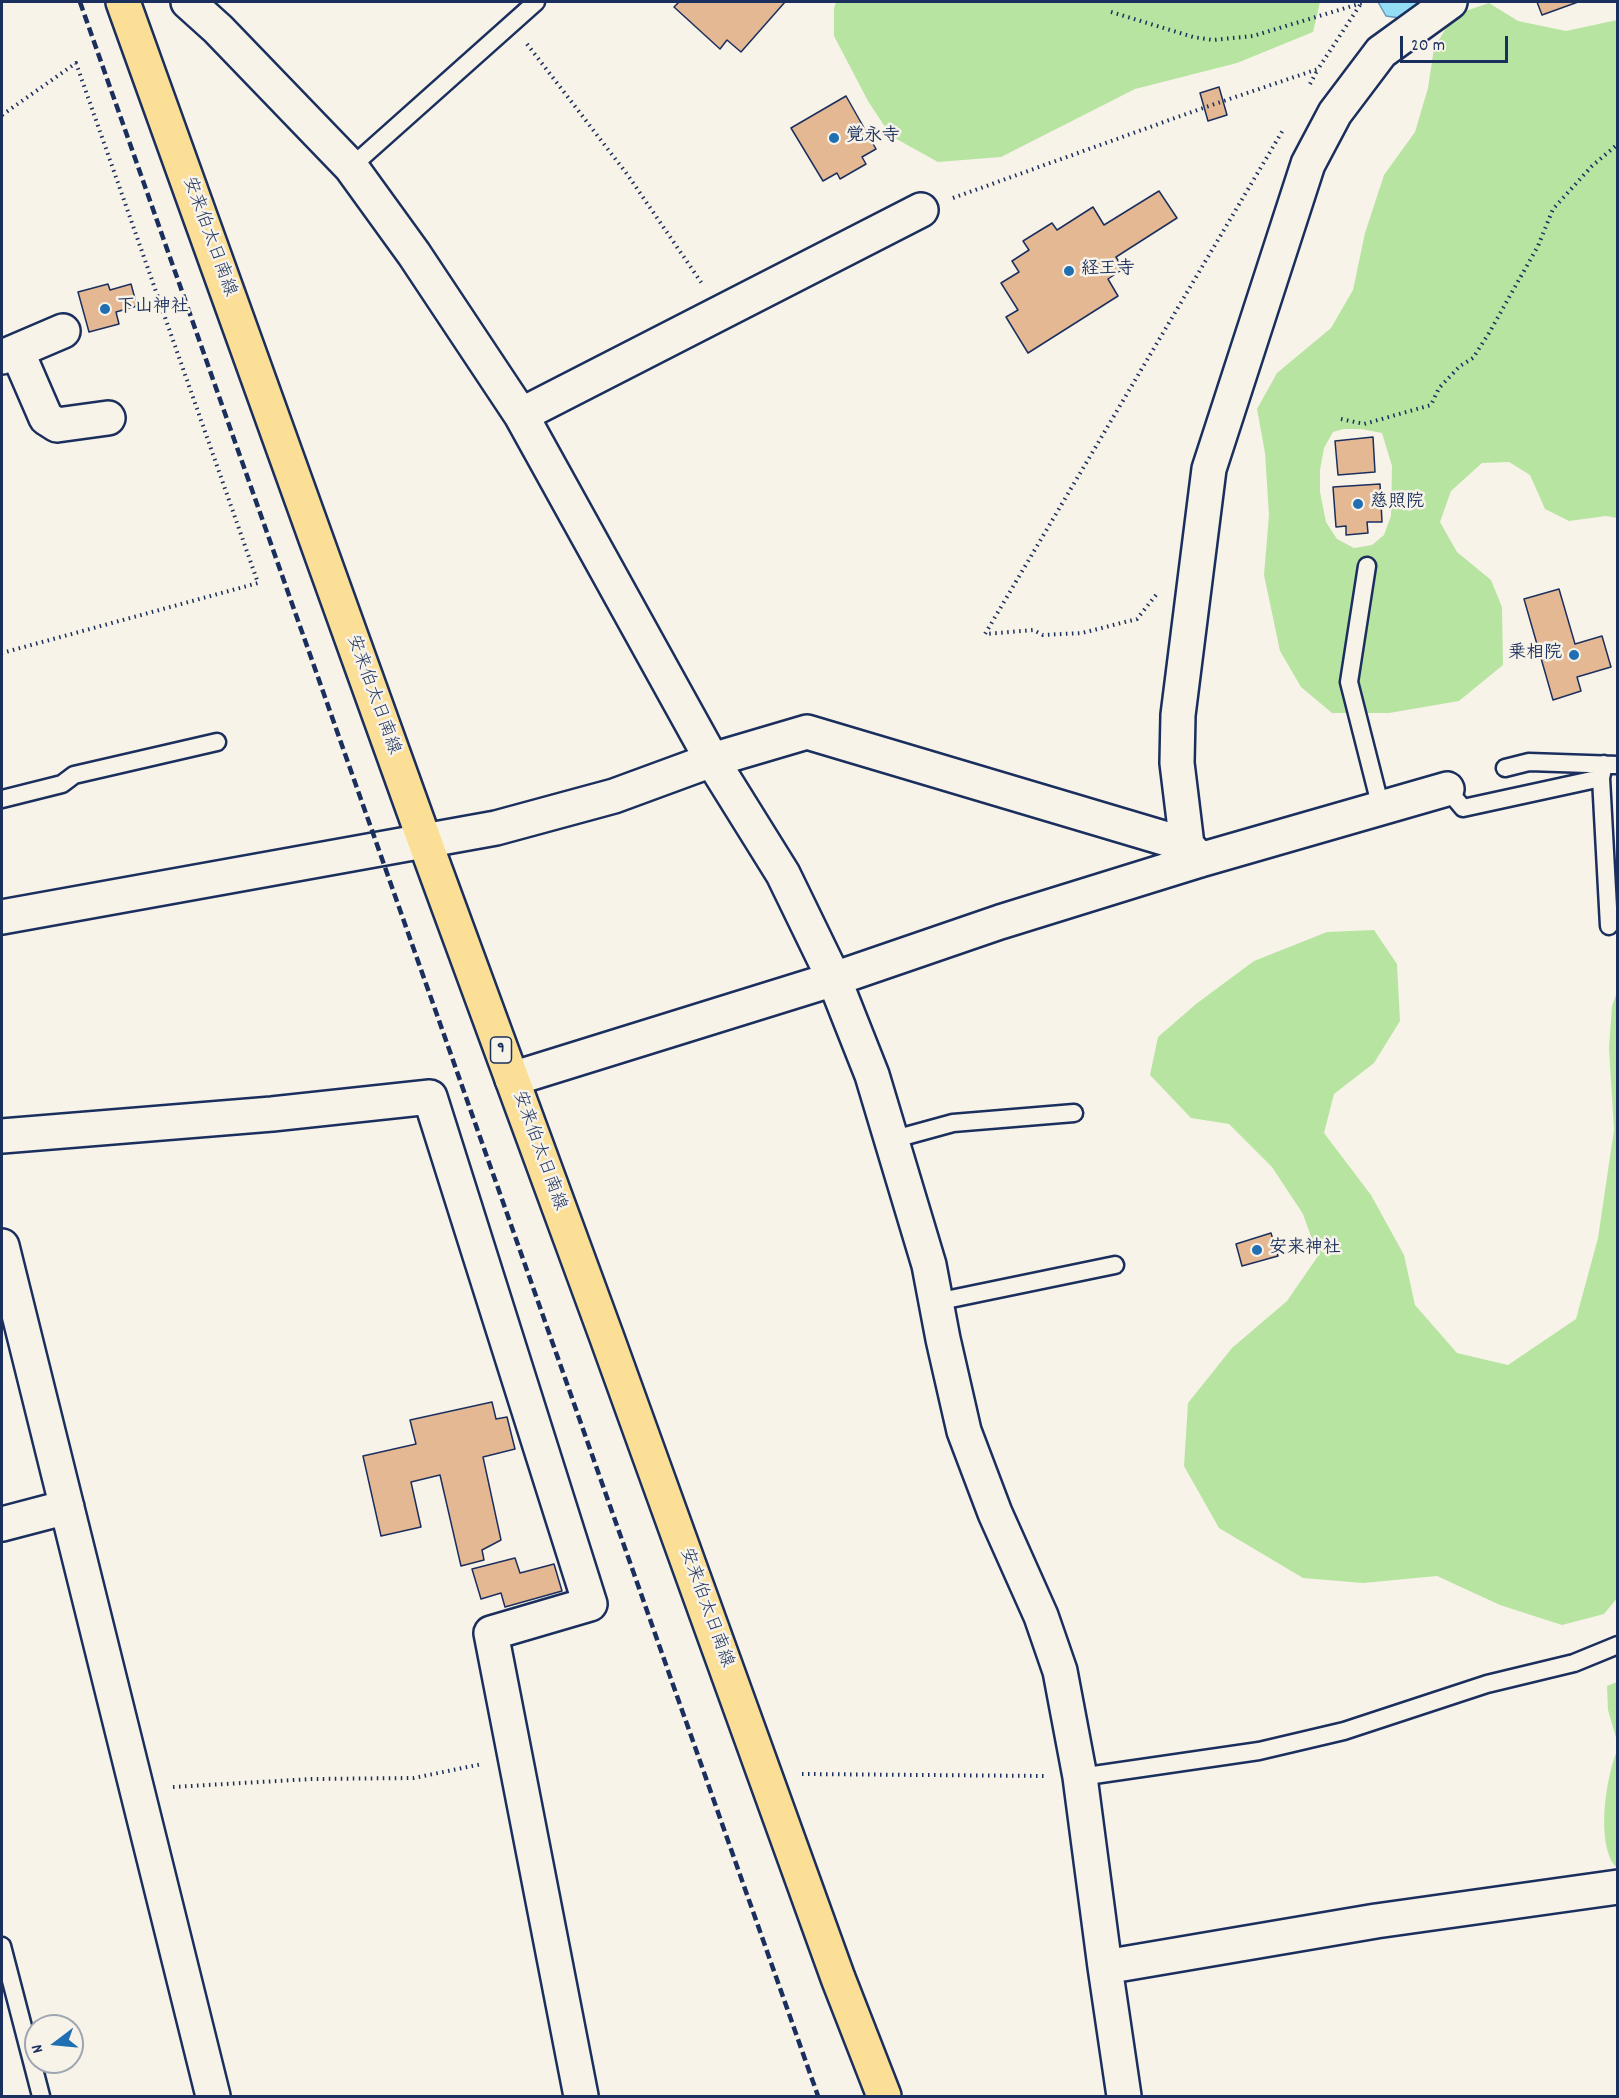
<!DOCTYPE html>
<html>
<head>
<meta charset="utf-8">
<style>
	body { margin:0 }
	#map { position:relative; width:1619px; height:2098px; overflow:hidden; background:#f7f3e8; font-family:Dekko,sans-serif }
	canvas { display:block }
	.frame { position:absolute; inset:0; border:3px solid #1b2f5e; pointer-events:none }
	.north { position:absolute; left:24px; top:2014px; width:60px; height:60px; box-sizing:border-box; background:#f7f3e8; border:2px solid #9fa5b1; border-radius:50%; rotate:254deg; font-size:16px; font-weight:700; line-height:24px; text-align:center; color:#1b2f5e }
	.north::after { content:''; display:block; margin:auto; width:21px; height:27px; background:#1f6fb2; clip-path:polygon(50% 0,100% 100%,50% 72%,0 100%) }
	.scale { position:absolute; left:1400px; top:36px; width:108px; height:27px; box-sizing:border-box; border:3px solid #1b2f5e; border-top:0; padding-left:8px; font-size:18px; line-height:21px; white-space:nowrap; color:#1b2f5e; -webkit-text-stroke:4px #f7f3e8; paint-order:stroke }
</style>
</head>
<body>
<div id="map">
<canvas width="1619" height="2098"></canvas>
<div class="frame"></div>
<div class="north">N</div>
<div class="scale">20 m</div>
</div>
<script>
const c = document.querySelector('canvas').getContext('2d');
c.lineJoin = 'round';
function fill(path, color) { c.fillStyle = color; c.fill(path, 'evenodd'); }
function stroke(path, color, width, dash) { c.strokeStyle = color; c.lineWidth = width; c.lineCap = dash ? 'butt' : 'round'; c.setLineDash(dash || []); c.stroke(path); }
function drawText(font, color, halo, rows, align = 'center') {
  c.font = font + ' Dekko,"Klee One",sans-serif'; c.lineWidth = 5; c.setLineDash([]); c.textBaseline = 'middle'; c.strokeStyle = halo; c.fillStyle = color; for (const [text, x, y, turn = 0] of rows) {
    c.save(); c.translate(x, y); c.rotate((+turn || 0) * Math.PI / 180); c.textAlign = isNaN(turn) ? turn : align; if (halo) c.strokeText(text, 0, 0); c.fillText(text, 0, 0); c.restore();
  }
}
fill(new Path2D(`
	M 836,2 L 1320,2 L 1313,32 L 1237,63 L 1135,89 L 1001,157 L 938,162 L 891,136 L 868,101 L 834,36 L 834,8 Z
	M 1489,3 L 1518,21 L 1566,31 L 1617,20 L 1617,518 L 1606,516 L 1569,521 L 1545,509 L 1530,475 L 1509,462 L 1482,463 L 1451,491 L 1440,522 L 1457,552 L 1491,580 L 1502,607 L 1503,665 L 1459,701 L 1389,713 L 1332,713 L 1301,687 L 1280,651 L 1264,575 L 1269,515 L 1265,453 L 1257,409 L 1277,373 L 1331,328 L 1353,290 L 1365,233 L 1384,175 L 1415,132 L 1428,88 L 1434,48 L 1454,15 ZM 1343,429 L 1361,429 L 1382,433 L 1392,466 L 1391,516 L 1384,535 L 1372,545 L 1354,548 L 1337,539 L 1326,522 L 1320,492 L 1320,470 L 1324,448 L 1333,432 Z
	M 1374,930 L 1397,964 L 1400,1021 L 1374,1063 L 1334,1094 L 1324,1133 L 1371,1195 L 1404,1255 L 1415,1305 L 1457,1353 L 1508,1365 L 1576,1319 L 1598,1238 L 1614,1130 L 1609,1048 L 1612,1006 L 1617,992 L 1618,1597 L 1604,1614 L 1562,1625 L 1500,1605 L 1437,1576 L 1363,1583 L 1303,1578 L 1219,1528 L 1184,1466 L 1188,1403 L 1232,1348 L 1287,1301 L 1318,1256 L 1303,1214 L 1272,1167 L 1229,1124 L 1191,1118 L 1150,1075 L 1158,1037 L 1196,1004 L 1254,961 L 1327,932 Z
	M 1617,1682 L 1618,1682 L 1617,1741 L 1608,1710 L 1607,1686 Z
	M 1617,1751 L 1617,1868 C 1595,1846 1606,1777 1617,1751 Z`), '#b8e4a2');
const water = new Path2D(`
	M 1378,2 L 1424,2 L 1400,18 L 1386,16 Z`);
fill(water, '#94def5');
stroke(water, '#6498b9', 1.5);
const building = new Path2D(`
	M 679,2 L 785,2 L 741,52 L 727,40 L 720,49 L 674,7 Z
	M 1537,2 L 1578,2 L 1542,15 Z
	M 1219,87 L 1227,115 L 1208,121 L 1200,93 Z
	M 846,96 L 876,149 L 862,157 L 866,164 L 840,179 L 837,173 L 823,181 L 791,128 Z
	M 1159,191 L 1177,218 L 1116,257 L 1123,269 L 1108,279 L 1118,296 L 1028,353 L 1006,317 L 1018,310 L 1001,283 L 1019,272 L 1012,261 L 1029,250 L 1023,241 L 1052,223 L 1057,230 L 1093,207 L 1104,225 Z
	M 108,284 L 110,290 L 131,284 L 137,306 L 116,312 L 119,324 L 89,332 L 78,292 Z
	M 1373,437 L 1375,472 L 1338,475 L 1335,441 Z
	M 1380,484 L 1382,522 L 1367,522 L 1368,533 L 1346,535 L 1346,526 L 1336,527 L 1333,487 Z
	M 1559,589 L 1575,644 L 1602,636 L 1611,667 L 1577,677 L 1581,691 L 1553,700 L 1524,599 Z
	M 1271,1233 L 1278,1256 L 1242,1266 L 1236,1244 Z
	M 492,1402 L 496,1419 L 507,1417 L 515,1449 L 483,1457 L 501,1540 L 482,1550 L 484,1560 L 461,1566 L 440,1475 L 411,1482 L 421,1527 L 381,1536 L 363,1456 L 416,1444 L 410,1420 Z
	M 515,1558 L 520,1573 L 554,1564 L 562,1591 L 505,1607 L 501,1593 L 481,1599 L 472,1569 Z`);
fill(building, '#e3b893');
stroke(building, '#1b2f5e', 1.5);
const lane = new Path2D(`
	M 351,167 L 536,2
	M 1367,566 L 1349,682 L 1381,808
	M 1604,764 L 1601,778 L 1609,926
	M 1505,768 L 1529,762 L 1618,765
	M 1447,789 L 1463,808 L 1601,778
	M 2,799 L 62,784 L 74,775 L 217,742
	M 891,1140 L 953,1123 L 1074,1113
	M 936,1302 L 1115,1265
	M 1080,1777 L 1259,1751 L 1344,1731 L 1487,1684 L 1574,1663 L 1618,1645
	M 2,1946 L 41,2096`);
const street = new Path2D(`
	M 188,2 L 218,29 L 351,167 L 414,254 L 521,415 L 712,760 L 783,874 L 834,979 L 872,1075 L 929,1265 L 943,1339 L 964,1431 L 995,1513 L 1041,1616 L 1060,1671 L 1080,1777 L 1105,1967 L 1124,2096
	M 17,351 L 46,418 L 57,425 L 108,418
	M 2,357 L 63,331
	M 521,415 L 921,210
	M 1187,845 L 1177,763 L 1178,715 L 1209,469 L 1308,164 L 1335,113 L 1381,52 L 1450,2
	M 2,917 L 496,828 L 614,796 L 712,760 L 807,732 L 1187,845 L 1200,860
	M 512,1079 L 834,979 L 1000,922 L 1200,860 L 1447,789
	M 2,1136 L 272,1114 L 430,1097 L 590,1604 L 491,1633 L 581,2096
	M 2,1246 L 213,2096
	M 2,1524 L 67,1507
	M 1105,1967 L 1376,1921 L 1618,1887`);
const primary = new Path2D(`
	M 123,2 L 425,842 L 606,1335 L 838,1978 L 884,2096`);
stroke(lane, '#1b2f5e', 21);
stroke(street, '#1b2f5e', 38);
stroke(primary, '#1b2f5e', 38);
stroke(new Path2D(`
	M 1111,12 L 1193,37 L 1213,40 L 1253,36 L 1362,3
	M 527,44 L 627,174 L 703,285
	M 1310,84 L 1318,69
	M 2,115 L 76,63 L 258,583 L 2,653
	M 953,198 L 1200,109 L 1318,69 L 1362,2
	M 1341,419 L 1364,424 L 1431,405 L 1439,388 L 1460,366 L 1473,358 L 1489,333 L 1538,246 L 1553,209 L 1592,166 L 1618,144
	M 1156,595 L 1137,619 L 1082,633 L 1043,635 L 1033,630 L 985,634 L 1283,130
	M 802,1774 L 1046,1776
	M 173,1787 L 312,1779 L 414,1778 L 482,1764`), '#1b2f5e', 4, [1.5, 4.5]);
stroke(lane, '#f7f3e8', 16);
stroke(street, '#f7f3e8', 33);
stroke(primary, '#fbdf96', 33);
stroke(new Path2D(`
	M 80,2 L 818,2096`), '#1b2f5e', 4.5, [9, 4.5]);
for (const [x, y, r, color] of [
	[834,138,6,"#1f6fb2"],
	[1069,271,6,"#1f6fb2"],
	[105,309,6,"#1f6fb2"],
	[1358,504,6,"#1f6fb2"],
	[1574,655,6,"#1f6fb2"],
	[1257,1250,6,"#1f6fb2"]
]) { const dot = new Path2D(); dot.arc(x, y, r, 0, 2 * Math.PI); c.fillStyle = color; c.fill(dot); stroke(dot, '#f7f3e8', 2); }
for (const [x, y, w] of [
	[501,1050,21]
]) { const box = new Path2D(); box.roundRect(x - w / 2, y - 13, w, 26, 4.5); c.fillStyle = '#f7f3e8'; c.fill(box); stroke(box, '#1b2f5e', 1.5); }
drawText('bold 16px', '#1b2f5e', null, [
	["9",501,1050]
]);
drawText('bold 18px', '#1b2f5e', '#f7f3e8', [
	["覚永寺",846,138],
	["経王寺",1081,271],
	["下山神社",117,309],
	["慈照院",1370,504],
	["乗相院",1562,655,"right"],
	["安来神社",1269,1250]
], 'left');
drawText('18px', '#1b2f5e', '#f7f3e8', [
	["安来伯太日南線",208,237,70],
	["安来伯太日南線",372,695,70],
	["安来伯太日南線",538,1151,70],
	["安来伯太日南線",705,1608,70]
]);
</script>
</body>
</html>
